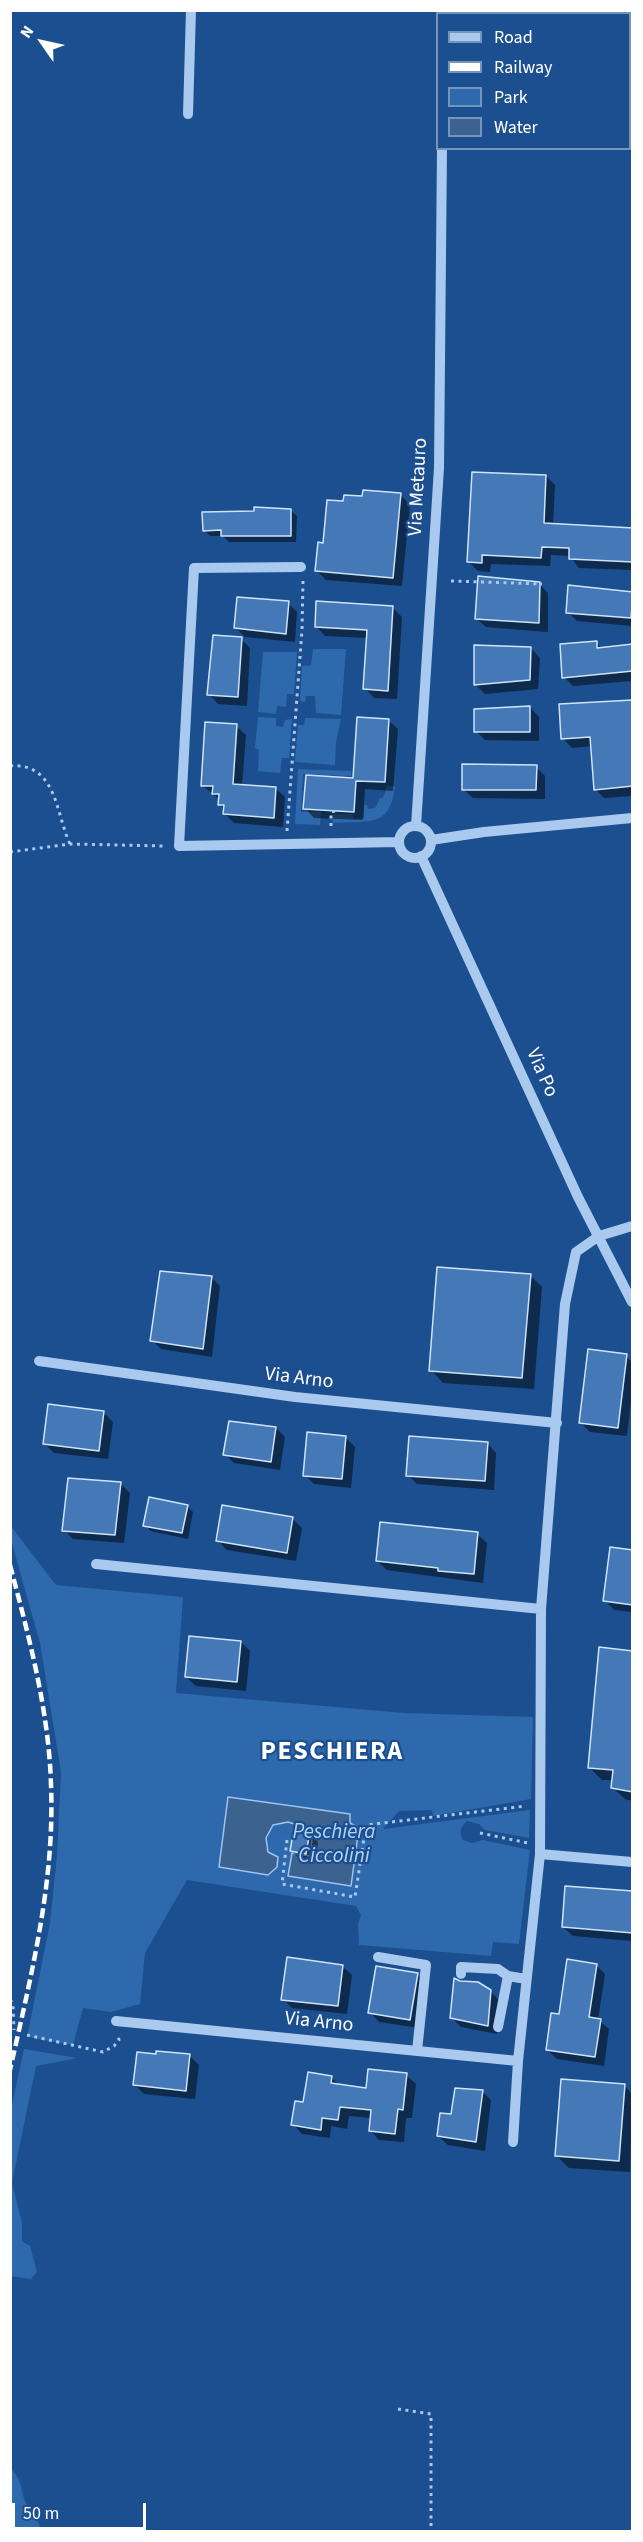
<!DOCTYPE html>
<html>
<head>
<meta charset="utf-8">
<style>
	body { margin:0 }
	#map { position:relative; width:643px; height:2542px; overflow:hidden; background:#1b4f8f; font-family:"Source Sans 3",sans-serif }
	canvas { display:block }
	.frame { position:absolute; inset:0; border:12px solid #fff; pointer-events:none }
	.legend { position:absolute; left:436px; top:12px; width:195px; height:138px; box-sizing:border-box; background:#1b4f8f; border:2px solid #7695bc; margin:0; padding:8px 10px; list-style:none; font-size:18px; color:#fff }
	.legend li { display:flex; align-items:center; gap:12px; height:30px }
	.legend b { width:30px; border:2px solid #7695bc }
	.north { position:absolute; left:12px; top:12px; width:60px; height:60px; -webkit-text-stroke:4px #1b4f8f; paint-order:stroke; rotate:304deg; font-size:16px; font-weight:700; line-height:24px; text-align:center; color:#fff }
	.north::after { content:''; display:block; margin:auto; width:21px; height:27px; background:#fff; clip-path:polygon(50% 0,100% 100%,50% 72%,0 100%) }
	.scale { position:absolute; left:12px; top:2503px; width:134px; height:27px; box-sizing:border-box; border:3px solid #fff; border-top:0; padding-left:8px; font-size:18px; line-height:21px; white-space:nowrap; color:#fff; -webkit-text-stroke:4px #1b4f8f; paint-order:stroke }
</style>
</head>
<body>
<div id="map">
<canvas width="643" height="2542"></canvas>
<div class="frame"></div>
<ul class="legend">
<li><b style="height:8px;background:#a9c9ee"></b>Road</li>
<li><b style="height:8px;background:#fff"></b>Railway</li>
<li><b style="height:16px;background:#2e69ad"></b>Park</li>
<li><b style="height:16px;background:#3c6290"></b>Water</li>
</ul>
<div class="north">N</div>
<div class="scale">50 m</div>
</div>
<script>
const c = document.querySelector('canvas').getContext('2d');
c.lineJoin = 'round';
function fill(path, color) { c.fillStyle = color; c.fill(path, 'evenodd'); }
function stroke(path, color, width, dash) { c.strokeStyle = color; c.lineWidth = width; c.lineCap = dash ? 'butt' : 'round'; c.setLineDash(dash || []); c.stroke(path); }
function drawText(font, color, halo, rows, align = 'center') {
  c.font = font + ' "Source Sans 3",sans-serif'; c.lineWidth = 4.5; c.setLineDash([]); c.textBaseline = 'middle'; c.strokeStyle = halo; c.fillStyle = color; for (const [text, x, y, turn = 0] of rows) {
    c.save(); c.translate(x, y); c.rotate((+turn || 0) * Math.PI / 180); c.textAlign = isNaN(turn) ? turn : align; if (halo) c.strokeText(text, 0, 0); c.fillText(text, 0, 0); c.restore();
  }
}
fill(new Path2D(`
	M 313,649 L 346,649 L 341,715 L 316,713 L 315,696 L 306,696 L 305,702 L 300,701 L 302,666 L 311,665 Z
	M 263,652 L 297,652 L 294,694 L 287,694 L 286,707 L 277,706 L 276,714 L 258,712 Z
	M 258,717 L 276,718 L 276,726 L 283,727 L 285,720 L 292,719 L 289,758 L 282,758 L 280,773 L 258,771 L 259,750 L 255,748 Z
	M 305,718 L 341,719 L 336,742 L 335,765 L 295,762 L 298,725 L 304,725 Z
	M 298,769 L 351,771 L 351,776 L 303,774 L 301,812 L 321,812 L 320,825 L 295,824 Z
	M 387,786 L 395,786 C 390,829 369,820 333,823 L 333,814 L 352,814 L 354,819 L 364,818 L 364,805 L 367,805 L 368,809 L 375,808 L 380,798 L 383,798 Z
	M 10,1525 L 56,1585 L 183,1597 L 176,1693 L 404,1713 L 533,1717 L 531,1799 L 433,1816 L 432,1810 L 399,1811 L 383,1829 L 530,1810 L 529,1838 L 485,1830 L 479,1824 L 467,1821 C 460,1828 459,1831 463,1840 L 472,1843 L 483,1840 L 530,1850 L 519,1944 L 493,1942 L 491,1956 L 359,1945 L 358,1924 L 361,1915 L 356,1906 L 187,1880 L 145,1953 L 140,2004 L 111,2012 L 83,2008 L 73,2045 L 27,2037 L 50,1923 L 57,1855 L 61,1772 L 40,1643 L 11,1540 Z
	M 24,2049 L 77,2058 L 36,2066 L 12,2183 L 22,2223 L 22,2241 L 30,2246 L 37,2272 L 31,2279 L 10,2276 L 11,2109 Z
	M 11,2469 C 23,2479 20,2492 27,2505 C 33,2517 38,2517 41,2531 L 11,2531 Z`), '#2e69ad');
const water = new Path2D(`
	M 228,1797 L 350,1814 L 350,1823 L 359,1828 L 351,1886 L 288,1876 L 292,1853 L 310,1856 L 313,1830 L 288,1822 L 273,1825 L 266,1838 L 268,1852 L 278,1857 L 277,1867 L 268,1875 L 219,1867 Z`);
fill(water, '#3c6290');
stroke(water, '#9cc4f0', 1.5);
fill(new Path2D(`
	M 546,476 L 555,485 L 553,525 L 632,529 L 632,570 L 579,568 L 570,556 L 551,555 L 550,566 L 491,564 L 490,572 L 478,571 L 469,562 Z
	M 400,495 L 410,504 L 402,586 L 326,580 L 317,571 L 325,544 L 345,503 Z
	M 290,510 L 297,516 L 296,542 L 229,542 L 223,536 L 210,536 L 204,530 L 256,512 Z
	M 539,584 L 548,593 L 548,632 L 486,627 L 476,618 Z
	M 632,594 L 632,626 L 577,621 L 568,612 Z
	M 288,603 L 297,612 L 295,642 L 245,637 L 236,628 Z
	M 393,608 L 402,617 L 397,699 L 374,698 L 365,688 L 368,638 L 325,636 L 316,626 Z
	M 241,639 L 250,648 L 247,706 L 218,704 L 209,694 Z
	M 596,643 L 602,649 L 632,646 L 632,681 L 573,686 L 564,677 Z
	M 531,648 L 540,658 L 538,689 L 485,694 L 476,685 Z
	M 632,701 L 632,796 L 604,798 L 595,789 L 592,746 L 572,748 L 563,738 Z
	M 530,707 L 539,717 L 539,741 L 485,740 L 476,731 Z
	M 388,720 L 398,729 L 393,791 L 365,789 L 363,820 L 314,818 L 305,808 L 354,780 Z
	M 236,726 L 246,735 L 242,786 L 275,788 L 285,797 L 283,827 L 234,823 L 225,814 L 225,810 L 220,804 L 220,800 L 202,785 Z
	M 536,767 L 545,776 L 545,799 L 473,798 L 463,789 Z
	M 530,1275 L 542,1287 L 534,1389 L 443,1383 L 431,1370 Z
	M 211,1277 L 220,1286 L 212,1357 L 161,1349 L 152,1340 Z
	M 626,1356 L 632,1362 L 632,1391 L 627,1436 L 590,1432 L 581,1423 Z
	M 104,1413 L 113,1422 L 108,1459 L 54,1453 L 45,1444 Z
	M 276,1428 L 285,1437 L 280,1470 L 234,1463 L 225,1454 Z
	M 345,1437 L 355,1447 L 351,1488 L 314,1484 L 305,1475 Z
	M 487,1443 L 496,1453 L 494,1490 L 417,1484 L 408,1475 Z
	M 120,1483 L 130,1493 L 124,1543 L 73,1539 L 64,1530 Z
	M 187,1506 L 193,1512 L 188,1539 L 151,1531 L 145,1525 Z
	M 292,1518 L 302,1528 L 296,1561 L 227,1550 L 218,1541 Z
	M 477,1534 L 487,1543 L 483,1583 L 387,1570 L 377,1561 Z
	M 632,1552 L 632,1616 L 632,1612 L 614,1610 L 605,1600 Z
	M 241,1642 L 250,1651 L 246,1691 L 196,1686 L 186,1677 Z
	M 632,1652 L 632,1801 L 625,1799 L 612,1787 L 613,1780 L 602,1780 L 589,1767 Z
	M 309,1833 L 318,1842 L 315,1863 L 301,1860 L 291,1851 Z
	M 632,1893 L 632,1941 L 573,1936 L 563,1927 Z
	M 596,1965 L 605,1974 L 598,2020 L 609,2029 L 604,2066 L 557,2059 L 547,2050 L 560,2015 Z
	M 342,1966 L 352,1975 L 347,2014 L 292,2008 L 283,1999 Z
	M 417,1974 L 426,1983 L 419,2028 L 379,2022 L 370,2012 Z
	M 490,1991 L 500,2001 L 497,2034 L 461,2027 L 451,2017 Z
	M 190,2056 L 199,2065 L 195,2099 L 144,2094 L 135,2085 Z
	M 406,2075 L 416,2084 L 412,2118 L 406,2118 L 404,2142 L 379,2140 L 370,2130 L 371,2118 L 349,2116 L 347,2129 L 331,2126 L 330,2138 L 302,2134 L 293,2124 L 304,2104 L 331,2077 L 339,2085 L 368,2090 Z
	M 624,2085 L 632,2094 L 630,2172 L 569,2168 L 557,2156 Z
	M 482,2091 L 491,2100 L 485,2151 L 448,2145 L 438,2136 L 452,2116 Z`), '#0007');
const building = new Path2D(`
	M 472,472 L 546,475 L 544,523 L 633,528 L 633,562 L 569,559 L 569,548 L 542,547 L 541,558 L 482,555 L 482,563 L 467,562 Z
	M 363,490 L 401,493 L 393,578 L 315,571 L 318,542 L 323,543 L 327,500 L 343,501 L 344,495 L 362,496 Z
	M 254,507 L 291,509 L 291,536 L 221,536 L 221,530 L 203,531 L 202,512 L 254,511 Z
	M 478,576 L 540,582 L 539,623 L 475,619 Z
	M 568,585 L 633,592 L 631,618 L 566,613 Z
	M 237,597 L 289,601 L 286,634 L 234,628 Z
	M 316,601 L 393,606 L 388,691 L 363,689 L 367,630 L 315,627 Z
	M 213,635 L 242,637 L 238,697 L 207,695 Z
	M 597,641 L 597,648 L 633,644 L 633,671 L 562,678 L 560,644 Z
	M 474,645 L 531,647 L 530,680 L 474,685 Z
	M 633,700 L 633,786 L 594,790 L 590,737 L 561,739 L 559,704 Z
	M 530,706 L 530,732 L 474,732 L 474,709 Z
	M 357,717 L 389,719 L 385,782 L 356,781 L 354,812 L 303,809 L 306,775 L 353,778 Z
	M 205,722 L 237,724 L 233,784 L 276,787 L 274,818 L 223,814 L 224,805 L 218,805 L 219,794 L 212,794 L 213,786 L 201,786 Z
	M 462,764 L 537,765 L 536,790 L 462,790 Z
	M 437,1267 L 531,1274 L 522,1378 L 429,1371 Z
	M 160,1271 L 212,1276 L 203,1349 L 150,1341 Z
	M 588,1349 L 627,1354 L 618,1428 L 579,1423 Z
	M 48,1404 L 104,1411 L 99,1451 L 43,1444 Z
	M 229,1421 L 276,1427 L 271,1462 L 223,1455 Z
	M 307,1432 L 346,1436 L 342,1479 L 303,1476 Z
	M 409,1436 L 488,1442 L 485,1481 L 406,1476 Z
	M 68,1478 L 121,1482 L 115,1535 L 62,1531 Z
	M 149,1497 L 188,1505 L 182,1533 L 143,1526 Z
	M 222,1505 L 293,1517 L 287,1553 L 216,1541 Z
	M 380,1522 L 478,1532 L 474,1574 L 438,1571 L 438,1568 L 376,1561 Z
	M 610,1547 L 633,1550 L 633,1605 L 603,1601 Z
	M 189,1636 L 241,1641 L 237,1682 L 185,1677 Z
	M 599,1647 L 633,1651 L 633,1792 L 611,1788 L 613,1770 L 588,1768 Z
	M 294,1828 L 310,1831 L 306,1854 L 290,1851 Z
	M 565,1886 L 633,1891 L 633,1933 L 562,1927 Z
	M 287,1957 L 343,1965 L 338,2006 L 281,2000 Z
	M 567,1959 L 597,1964 L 589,2017 L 601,2019 L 595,2057 L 546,2050 L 551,2013 L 559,2014 Z
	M 376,1966 L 418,1973 L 410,2020 L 368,2013 Z
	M 454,1978 L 460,1981 L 478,1982 L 491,1990 L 488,2026 L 450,2018 Z
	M 156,2051 L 190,2054 L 186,2091 L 133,2085 L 137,2052 L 156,2054 Z
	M 368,2069 L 407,2073 L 403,2110 L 398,2109 L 395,2134 L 369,2131 L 371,2110 L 340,2107 L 338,2120 L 322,2118 L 321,2130 L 291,2125 L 295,2101 L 303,2102 L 308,2072 L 332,2076 L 331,2083 L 366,2088 Z
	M 561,2079 L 625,2084 L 619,2161 L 555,2156 Z
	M 455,2088 L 483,2090 L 476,2142 L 437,2136 L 440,2113 L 451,2114 Z`);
fill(building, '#4478b7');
stroke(building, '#cfe3fa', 1.5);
stroke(new Path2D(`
	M 451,581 L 542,584
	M 10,766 C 57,762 56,815 70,844
	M 331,826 L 331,812 L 336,811
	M 287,831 L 302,630 L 303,580
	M 10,852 L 70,844 L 165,846
	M 480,1833 L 528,1843
	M 287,1840 L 282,1884 L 355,1897 L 366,1825 L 526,1806
	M 10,2000 L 13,2003 L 14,2030
	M 27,2035 L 103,2052 L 114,2046 L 119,2040 L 118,2035
	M 398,2409 L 431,2414 L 431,2532`), '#a9c9ee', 3, [3, 4.5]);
stroke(new Path2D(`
	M 443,14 L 443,10
	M 188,114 L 191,10
	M 301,567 L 194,568 L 179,846 L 399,842
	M 416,826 L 439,468 L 442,148
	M399 842a16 16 0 1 1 32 0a16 16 0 1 1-32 0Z
	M 431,840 L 484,832 L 632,818
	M 421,856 L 578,1197 L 632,1302
	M 39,1361 L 295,1397 L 557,1423
	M 96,1564 L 541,1609
	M 540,1854 L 632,1862
	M 378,1957 L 426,1965 L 417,2051
	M 461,1974 L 461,1967 L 498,1969 L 508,1976 L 526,1979
	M 116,2021 L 518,2061
	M 498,2027 L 508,1976
	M 513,2142 L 518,2061 L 540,1854 L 541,1609 L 565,1304 L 576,1252 L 599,1236 L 632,1226`), '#a9c9ee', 10);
stroke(new Path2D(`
	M 10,1565 C 29,1637 49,1711 51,1785 C 55,1882 31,1976 10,2070`), '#fff', 4.5, [10, 4.5]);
drawText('20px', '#fff', '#1b4f8f', [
	["Via Metauro",419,487,-87],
	["Via Po",541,1073,66],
	["Via Arno",299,1379,7],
	["Via Arno",319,2023,6]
]);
drawText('italic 21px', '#b5d3f5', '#1b4f8f', [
	["Peschiera",334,1833],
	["Ciccolini",334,1857]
]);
c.letterSpacing = '1.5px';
drawText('bold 26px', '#fff', '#1b4f8f', [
	["PESCHIERA",332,1753]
]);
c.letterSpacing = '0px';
</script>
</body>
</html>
